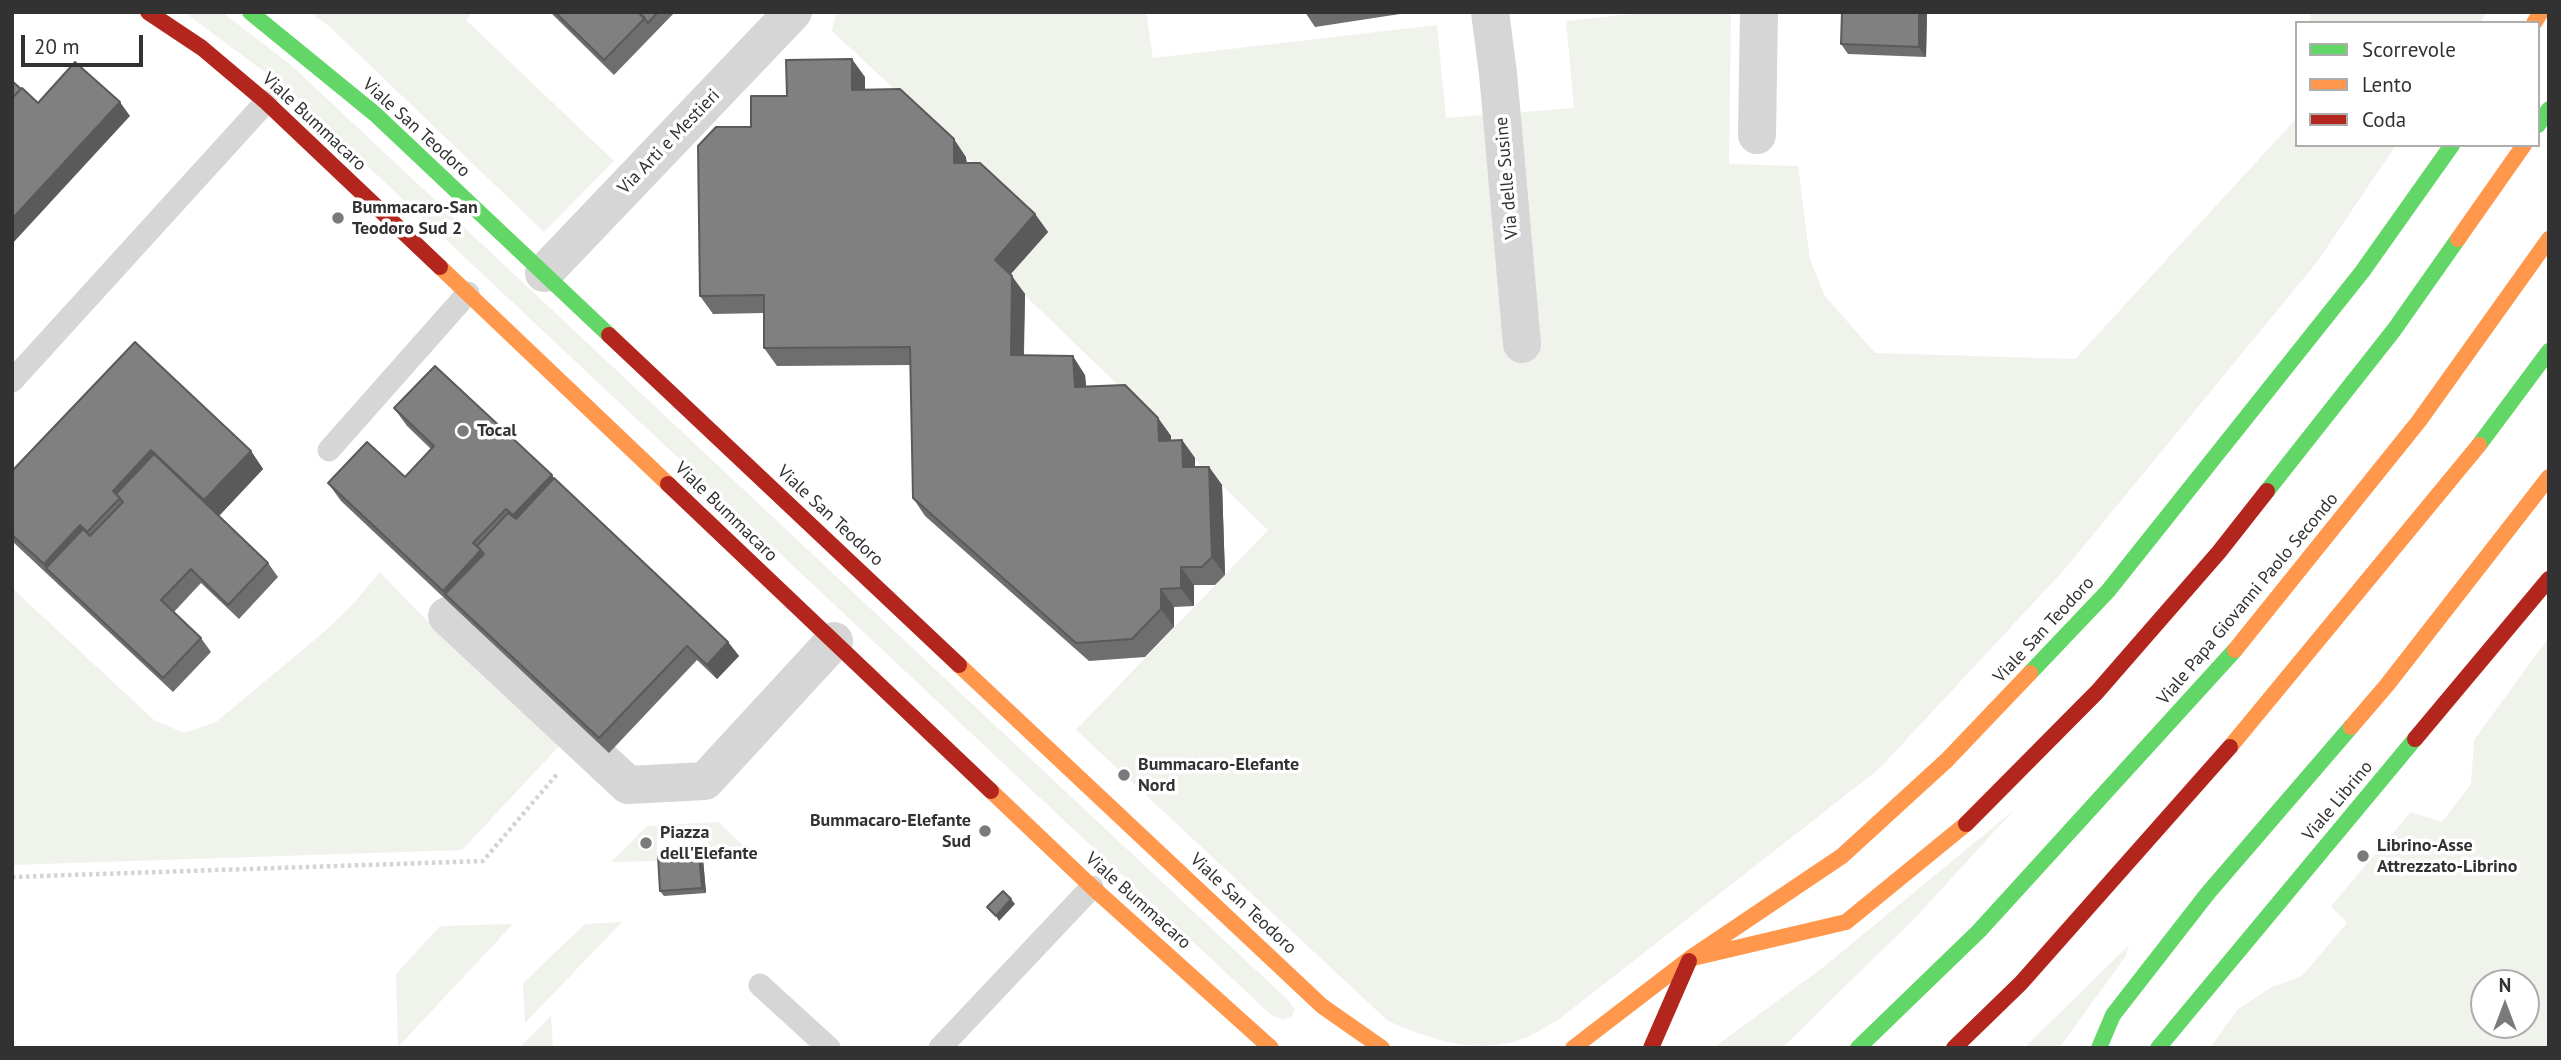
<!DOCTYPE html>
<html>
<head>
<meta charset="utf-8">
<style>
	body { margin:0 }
	#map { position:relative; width:2561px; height:1060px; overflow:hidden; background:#fff; font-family:"PT Sans",sans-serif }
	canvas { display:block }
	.frame { position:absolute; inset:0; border:14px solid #323232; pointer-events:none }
	.legend { position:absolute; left:2295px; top:21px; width:245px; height:126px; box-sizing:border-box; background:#fff; border:2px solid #adadad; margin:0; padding:9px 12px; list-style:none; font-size:21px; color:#323232 }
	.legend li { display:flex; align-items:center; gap:14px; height:35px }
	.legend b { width:35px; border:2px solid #adadad }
	.north { position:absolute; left:2470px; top:969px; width:70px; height:70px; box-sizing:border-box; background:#fff; border:2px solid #adadad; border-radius:50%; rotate:0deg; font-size:19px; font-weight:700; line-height:28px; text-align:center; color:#323232 }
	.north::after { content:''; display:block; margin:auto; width:24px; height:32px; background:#7a7a7a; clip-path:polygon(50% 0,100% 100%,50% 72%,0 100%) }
	.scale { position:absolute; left:21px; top:35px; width:122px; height:32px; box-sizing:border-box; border:4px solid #323232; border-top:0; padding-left:9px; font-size:21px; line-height:24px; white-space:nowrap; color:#323232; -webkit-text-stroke:5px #fff; paint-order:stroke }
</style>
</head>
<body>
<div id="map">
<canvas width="2561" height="1060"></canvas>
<div class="frame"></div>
<ul class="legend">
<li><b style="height:9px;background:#63d668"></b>Scorrevole</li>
<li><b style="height:9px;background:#ff974d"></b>Lento</li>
<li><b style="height:9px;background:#b3261e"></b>Coda</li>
</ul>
<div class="north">N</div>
<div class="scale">20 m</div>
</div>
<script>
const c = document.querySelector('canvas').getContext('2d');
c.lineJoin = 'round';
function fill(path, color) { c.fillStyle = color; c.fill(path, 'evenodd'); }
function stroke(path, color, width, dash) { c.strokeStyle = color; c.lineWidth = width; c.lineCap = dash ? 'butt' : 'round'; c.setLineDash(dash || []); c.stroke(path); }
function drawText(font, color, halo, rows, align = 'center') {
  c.font = font + ' "PT Sans",sans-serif'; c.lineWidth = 7; c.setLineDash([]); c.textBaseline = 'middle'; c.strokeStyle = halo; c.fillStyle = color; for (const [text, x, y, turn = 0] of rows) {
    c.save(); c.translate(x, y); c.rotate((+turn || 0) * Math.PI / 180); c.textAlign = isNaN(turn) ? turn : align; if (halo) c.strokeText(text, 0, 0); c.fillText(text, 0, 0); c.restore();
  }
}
fill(new Path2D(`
	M 184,12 L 222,12 L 291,65 L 1290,1002 L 1295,1010 L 1292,1016 L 1283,1020 L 1270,1014 L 278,82 Z
	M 309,12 L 472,12 L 466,20 L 614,161 L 544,232 L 329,26 Z
	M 836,12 L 1146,12 L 1153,58 L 1437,25 L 1446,118 L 1574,108 L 1566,21 L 1650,12 L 1731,12 L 1729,164 L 1798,166 L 1810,260 L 1825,296 L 1875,353 L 2075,359 L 2294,121 L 2297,106 L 2297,145 L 2396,145 L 2317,262 L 2064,570 L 1879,769 L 1558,1020 C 1545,1027 1532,1036 1519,1040 C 1473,1055 1430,1039 1388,1021 L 1076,730 L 1268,530 L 1007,278 L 1047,232 L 832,31 Z
	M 2311,12 L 2487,12 L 2480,23 L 2309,23 Z
	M 380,572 L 418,612 L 562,743 L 462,850 L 12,865 L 12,588 L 154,720 L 184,733 L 216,722 L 324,632 L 353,604 Z
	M 2549,637 L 2549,1048 L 2210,1048 L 2237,1010 L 2272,987 L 2302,976 L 2347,923 L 2331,906 L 2411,812 L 2442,822 L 2471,784 L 2474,740 ZM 2484,983 L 2526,983 L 2526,1025 L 2484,1025 Z
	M 2014,810 L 1916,917 L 1782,1048 L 1713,1048 L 1821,969 Z
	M 718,822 L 757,858 L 710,858 L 707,834 L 657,837 L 657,861 L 611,862 L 647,826 Z
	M 622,922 L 525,1023 L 523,983 L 585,924 Z
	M 513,924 L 398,1047 L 396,974 L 440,926 Z
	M 2129,945 L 2126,956 L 2059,1048 L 2024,1048 Z
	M 551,1016 L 553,1048 L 519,1048 Z`), '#f0f2ec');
stroke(new Path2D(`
	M 12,877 L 483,861 L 558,773`), '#d4d4d4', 4.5, [3.5, 3.5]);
stroke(new Path2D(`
	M 12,381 L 266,102
	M 329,450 L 468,293
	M 760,985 L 829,1048
	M 940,1048 L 1092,887`), '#d6d6d6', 23);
stroke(new Path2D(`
	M 1490,12 L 1498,73 L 1522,344
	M 1757,135 L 1759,12
	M 544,273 L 793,12
	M 447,616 L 628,785 L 705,781 L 834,641`), '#d6d6d6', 38);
stroke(new Path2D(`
	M 250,12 L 375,114 L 609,335
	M 2538,125 L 2549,109
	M 2479,445 L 2549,351
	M 2267,491 L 2394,330 L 2458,239
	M 2030,673 L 2108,591 L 2362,272 L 2452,145
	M 1858,1048 L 1979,931 L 2235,650
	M 2099,1048 L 2113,1015 L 2208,893 L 2351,727
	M 2158,1048 L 2415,739`), '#63d668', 16);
stroke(new Path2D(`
	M 2534,23 L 2541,12
	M 2458,239 L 2524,145
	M 440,267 L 668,484
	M 2235,650 L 2419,421 L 2549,239
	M 959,665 L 1322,1006 L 1382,1048
	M 2351,727 L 2387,685 L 2549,477
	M 2230,747 L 2479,445
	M 991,791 L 1092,887 L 1271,1048
	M 1689,959 L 1846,922 L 1966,824
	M 1573,1048 L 1689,959 L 1842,856 L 1947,760 L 2030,673`), '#ff974d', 16);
stroke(new Path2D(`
	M 148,12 L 202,48 L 266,102 L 440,267
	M 609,335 L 959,665
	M 668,484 L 991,791
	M 2415,739 L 2549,579
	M 1966,824 L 2097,692 L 2219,552 L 2267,491
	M 1651,1048 L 1689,961
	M 1954,1048 L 2021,983 L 2230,747`), '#b3261e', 16);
fill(new Path2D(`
	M 550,12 L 675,12 L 614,75 Z
	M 1305,12 L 1413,12 L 1315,27 Z
	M 1927,12 L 1926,57 L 1848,54 L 1841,44 Z
	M 865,77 L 865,89 L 966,157 L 967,163 L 1035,214 L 1048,232 L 1010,275 L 1025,294 L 1024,355 L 1085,375 L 1086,387 L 1158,418 L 1171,436 L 1171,441 L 1182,440 L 1195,458 L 1195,467 L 1209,467 L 1222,485 L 1225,575 L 1215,585 L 1194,585 L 1194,606 L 1174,607 L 1174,627 L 1145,657 L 1089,661 L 925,516 L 913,498 L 910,365 L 777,366 L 764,348 L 764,313 L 713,314 L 700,296 L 751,127 Z
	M 135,342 L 251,451 L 263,469 L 219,516 L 268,563 L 278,577 L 239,619 L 201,583 L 174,612 L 201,638 L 211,652 L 173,692 L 12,541 L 12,471 Z
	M 394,408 L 554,478 L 728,642 L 739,656 L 717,679 L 697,660 L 609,753 L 341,501 L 328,483 L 405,477 L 431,449 L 407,426 Z
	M 699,854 L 703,859 L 706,893 L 664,896 L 660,891 Z`), '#6e6e6e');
fill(new Path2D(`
	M 1919,12 L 1927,12 L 1926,57 L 1919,47 Z
	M 852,59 L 865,77 L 865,108 L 852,90 Z
	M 120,102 L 130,116 L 12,244 L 12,219 Z
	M 954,139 L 966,157 L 967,181 L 954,163 Z
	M 1035,214 L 1048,232 L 1007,278 L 995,260 Z
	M 1012,276 L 1025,294 L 1023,373 L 1011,355 Z
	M 1073,356 L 1085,375 L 1088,405 L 1075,387 Z
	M 1158,418 L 1171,436 L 1172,459 L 1159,441 Z
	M 1182,440 L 1195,458 L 1195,485 L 1183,467 Z
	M 151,450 L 164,468 L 120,498 L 113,491 Z
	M 251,451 L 263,469 L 217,518 L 204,500 Z
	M 1209,467 L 1222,485 L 1225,575 L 1212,557 Z
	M 552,475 L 564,493 L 526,533 L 513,515 Z
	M 80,525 L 93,543 L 46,568 L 44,564 Z
	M 481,550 L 494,568 L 445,594 L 443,591 Z
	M 1181,567 L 1194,585 L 1194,606 L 1181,588 Z
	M 1161,589 L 1174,607 L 1174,627 L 1161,609 Z
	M 728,642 L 739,656 L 717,679 L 707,665 Z
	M 699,854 L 703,859 L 706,893 L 702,888 Z
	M 1011,899 L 1015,904 L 999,921 L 996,916 Z`), '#5a5a5a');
const building = new Path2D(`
	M 555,12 L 638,12 L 645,18 L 604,60 Z
	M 638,12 L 658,12 L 648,23 Z
	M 1842,12 L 1919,12 L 1919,47 L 1841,44 Z
	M 852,59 L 852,90 L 900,89 L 954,139 L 954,163 L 980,163 L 1035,214 L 995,260 L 1012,276 L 1011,355 L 1073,356 L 1075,387 L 1125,385 L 1158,418 L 1159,441 L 1182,440 L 1183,467 L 1209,467 L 1212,557 L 1202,567 L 1181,567 L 1181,588 L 1161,589 L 1161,609 L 1132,639 L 1076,643 L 913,498 L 910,347 L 764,348 L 764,295 L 700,296 L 698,146 L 716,127 L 751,127 L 751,96 L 787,96 L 786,60 Z
	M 75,62 L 120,102 L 12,219 L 12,98 L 22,88 L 38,103 Z
	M 12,81 L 21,89 L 12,98 Z
	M 135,342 L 251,451 L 204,500 L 151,450 L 113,491 L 120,498 L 87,532 L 80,525 L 44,564 L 12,535 L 12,471 Z
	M 435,366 L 552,475 L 513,515 L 506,509 L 473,543 L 481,550 L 443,591 L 328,483 L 367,442 L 405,477 L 434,446 L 394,408 Z
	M 154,454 L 268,563 L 228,605 L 191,569 L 161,600 L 201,638 L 163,678 L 46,568 L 83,529 L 90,536 L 123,502 L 116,494 Z
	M 554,478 L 728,642 L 707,665 L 687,646 L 599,738 L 445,594 L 484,554 L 477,546 L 508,513 L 516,519 Z
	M 699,854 L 702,888 L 660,891 L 658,856 Z
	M 1003,891 L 1011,899 L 996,916 L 987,907 Z`);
fill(building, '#808080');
stroke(building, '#5a5a5a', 2);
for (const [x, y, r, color] of [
	[338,218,7,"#7a7a7a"],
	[463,431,7,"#7a7a7a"],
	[1124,775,7,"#7a7a7a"],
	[985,831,7,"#7a7a7a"],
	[646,843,7,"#7a7a7a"],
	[2363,856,7,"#7a7a7a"]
]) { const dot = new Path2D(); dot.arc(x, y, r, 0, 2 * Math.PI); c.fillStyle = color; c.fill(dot); stroke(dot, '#fff', 2.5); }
drawText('18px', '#323232', '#fff', [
	["Viale Bummacaro",314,122,43],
	["Viale San Teodoro",416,128,42],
	["Via Arti e Mestieri",669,142,-46],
	["Via delle Susine",1507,178,-95],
	["Viale Bummacaro",726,512,44],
	["Viale San Teodoro",830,516,43],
	["Viale Papa Giovanni Paolo Secondo",2248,599,-50],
	["Viale San Teodoro",2044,630,-47],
	["Viale Librino",2338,801,-50],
	["Viale Bummacaro",1138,901,42],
	["Viale San Teodoro",1243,904,43]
]);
drawText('bold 18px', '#323232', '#fff', [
	["Bummacaro-San",352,208],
	["Teodoro Sud 2",352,229],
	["Tocal",477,431],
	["Bummacaro-Elefante",1138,765],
	["Nord",1138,786],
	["Bummacaro-Elefante",971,821,"right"],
	["Sud",971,842,"right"],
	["Piazza",660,833],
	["dell'Elefante",660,854],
	["Librino-Asse",2377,846],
	["Attrezzato-Librino",2377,867]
], 'left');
</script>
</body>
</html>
